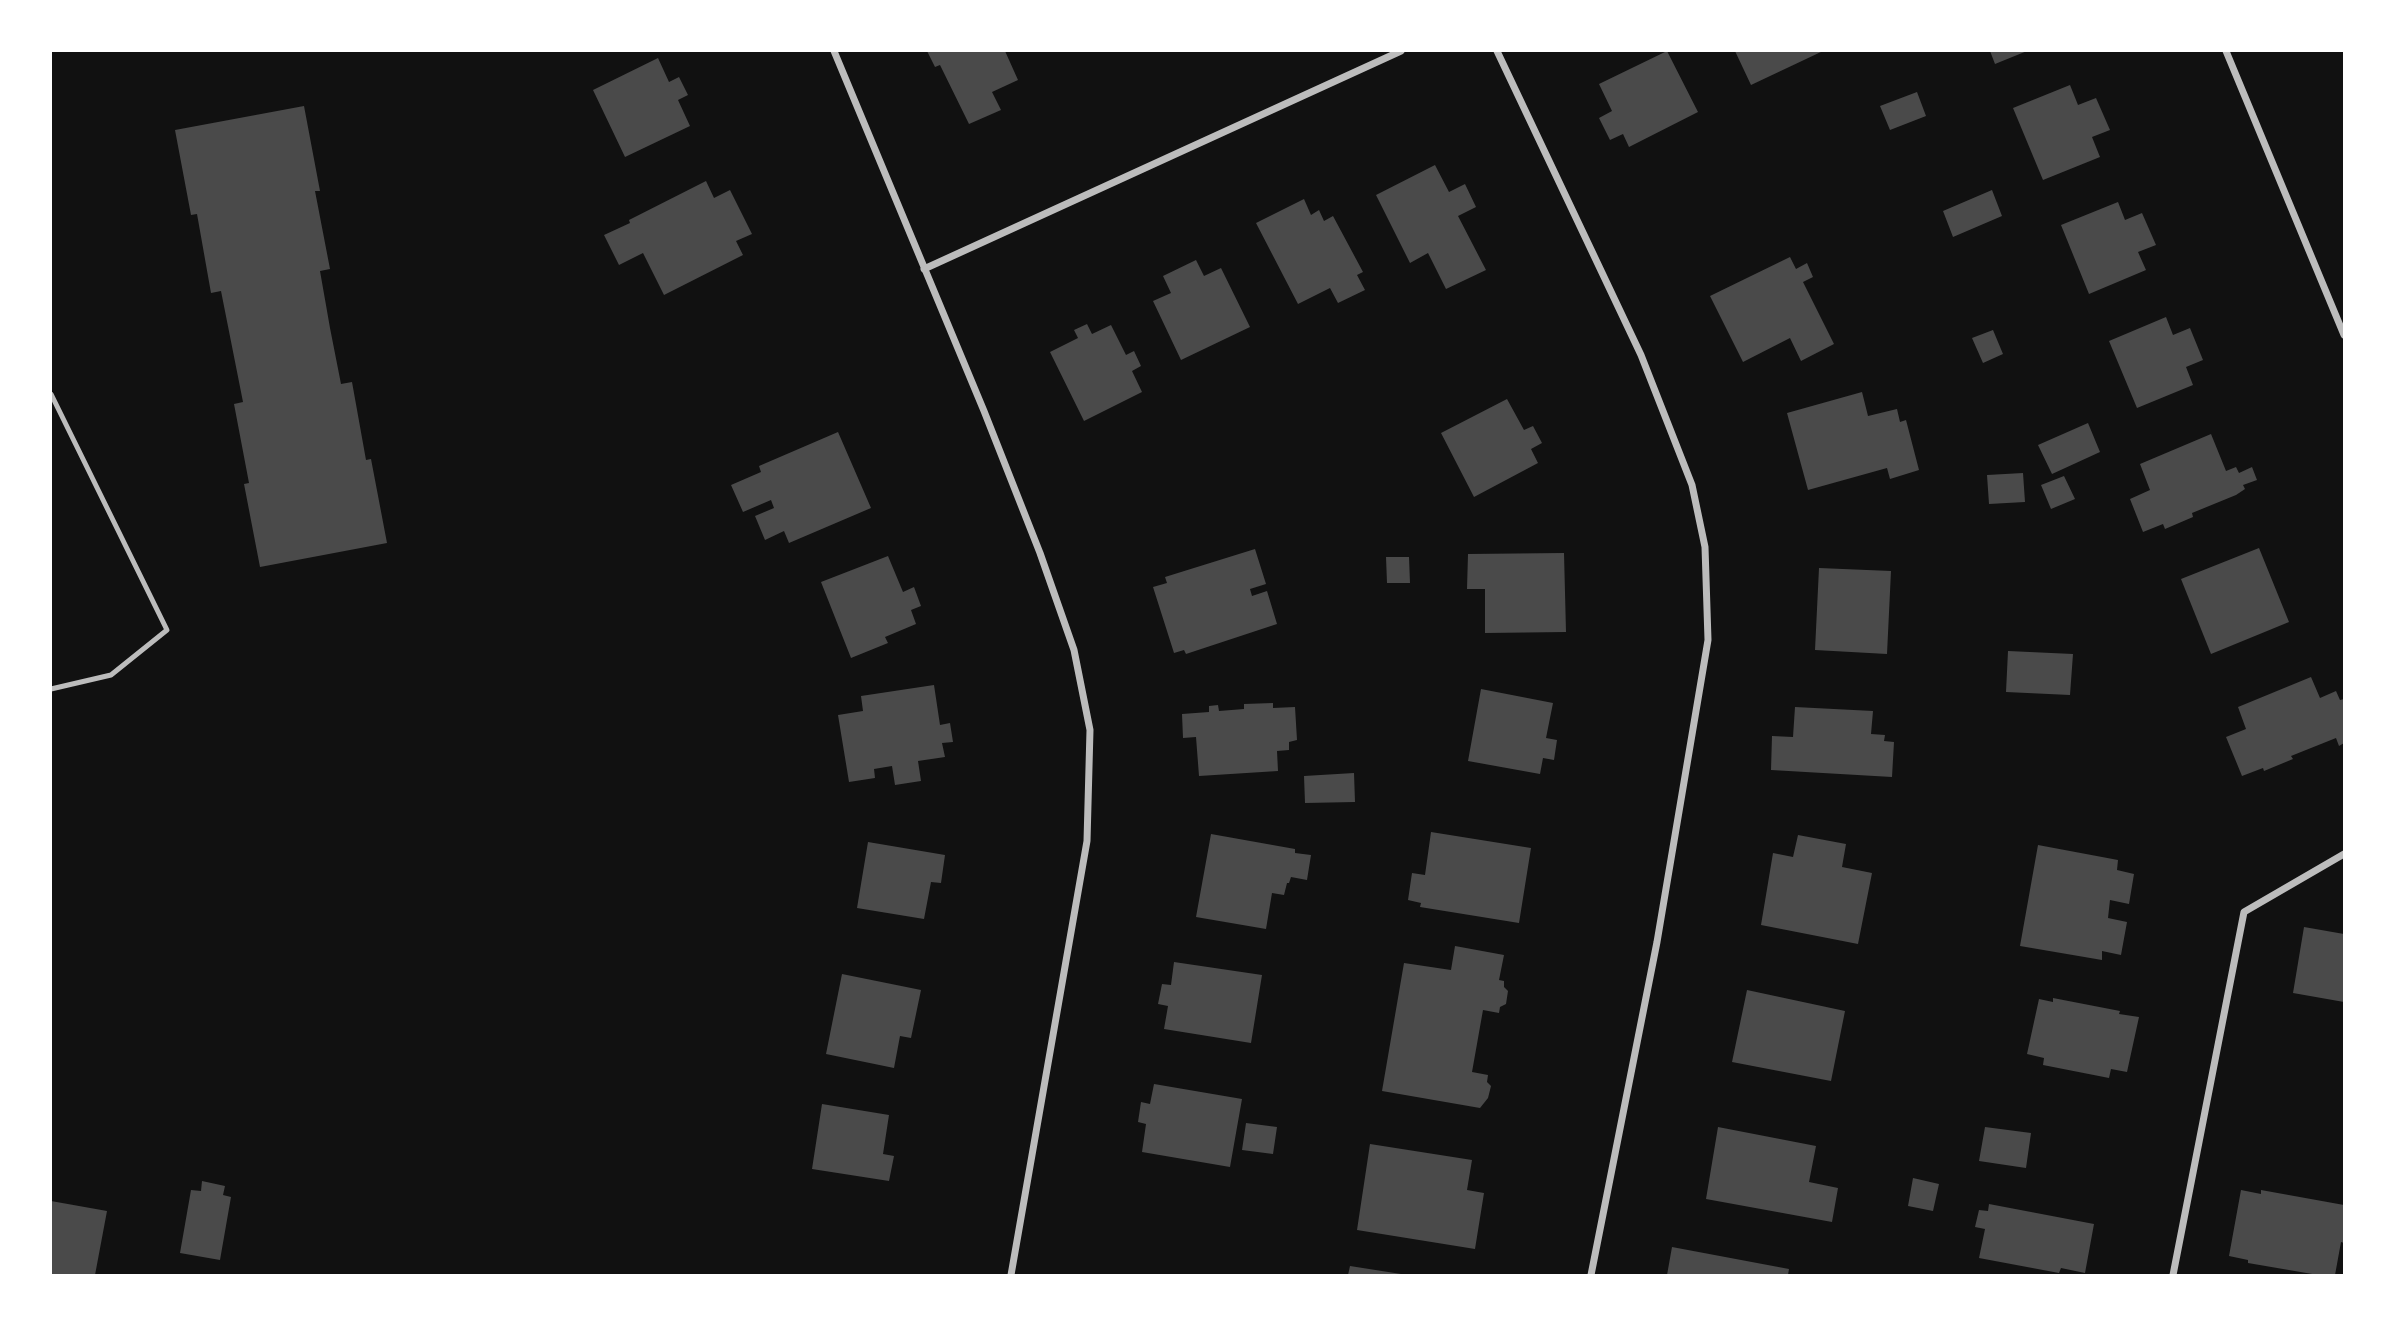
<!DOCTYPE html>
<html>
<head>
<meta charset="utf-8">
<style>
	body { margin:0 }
	#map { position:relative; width:2395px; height:1326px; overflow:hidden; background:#111; font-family:"Asap Condensed",sans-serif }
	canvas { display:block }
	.frame { position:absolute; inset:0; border:52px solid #fff; pointer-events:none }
</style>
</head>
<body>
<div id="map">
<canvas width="2395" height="1326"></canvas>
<div class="frame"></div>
</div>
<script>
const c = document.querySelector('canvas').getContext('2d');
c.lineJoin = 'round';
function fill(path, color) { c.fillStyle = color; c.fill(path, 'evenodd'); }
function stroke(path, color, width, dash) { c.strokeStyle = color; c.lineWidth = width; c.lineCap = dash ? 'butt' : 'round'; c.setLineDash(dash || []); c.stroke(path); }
fill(new Path2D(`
	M 927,51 L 1005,51 L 1018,80 L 992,92 L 1001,110 L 969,124 L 940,65 L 935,67 Z
	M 1667,51 L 1698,112 L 1629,147 L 1623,134 L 1610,140 L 1599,118 L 1612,111 L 1599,84 Z
	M 1735,51 L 1823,51 L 1751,85 Z
	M 1990,51 L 2027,51 L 1995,64 Z
	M 658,58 L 669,82 L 679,77 L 688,95 L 678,100 L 690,126 L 625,157 L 593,90 Z
	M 2070,85 L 2078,105 L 2096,98 L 2110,130 L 2092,137 L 2100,157 L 2043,180 L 2013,108 Z
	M 1917,92 L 1926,116 L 1890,130 L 1880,106 Z
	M 304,106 L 320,191 L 315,191 L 330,269 L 320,271 L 330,328 L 341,384 L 352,382 L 366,460 L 371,459 L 387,543 L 260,567 L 244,484 L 249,483 L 234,404 L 243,402 L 221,291 L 211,293 L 197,214 L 191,215 L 175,130 Z
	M 1435,165 L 1449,192 L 1465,184 L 1476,207 L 1458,216 L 1486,270 L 1446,289 L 1428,253 L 1410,263 L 1376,195 Z
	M 706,181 L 714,198 L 730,190 L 752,234 L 736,241 L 743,255 L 664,295 L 643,253 L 619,265 L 604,235 L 630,223 L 629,220 Z
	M 1992,190 L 2002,216 L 1953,237 L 1943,211 Z
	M 1304,199 L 1311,215 L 1319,210 L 1324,221 L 1333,216 L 1363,272 L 1357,275 L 1365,290 L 1338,303 L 1330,288 L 1298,304 L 1256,223 Z
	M 2118,202 L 2125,220 L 2142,213 L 2156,245 L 2138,252 L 2146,270 L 2089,294 L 2061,225 Z
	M 1790,257 L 1796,269 L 1807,263 L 1813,277 L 1803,282 L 1834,344 L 1801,361 L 1790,338 L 1743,362 L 1710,296 Z
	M 1196,260 L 1204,276 L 1221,268 L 1250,327 L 1181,360 L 1153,301 L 1171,293 L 1163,276 Z
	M 2166,317 L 2173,335 L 2190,328 L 2203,360 L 2186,367 L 2193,385 L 2137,408 L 2109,341 Z
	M 1087,324 L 1092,334 L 1111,325 L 1126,355 L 1134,351 L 1141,366 L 1132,371 L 1142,392 L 1084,421 L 1050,352 L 1078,338 L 1074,330 Z
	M 1993,330 L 2003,354 L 1983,363 L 1972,338 Z
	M 1862,392 L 1868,416 L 1897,409 L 1900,422 L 1906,420 L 1919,470 L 1890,479 L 1887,468 L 1808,490 L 1787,413 Z
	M 1507,399 L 1524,430 L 1533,426 L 1542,443 L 1531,449 L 1538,463 L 1474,497 L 1441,433 Z
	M 2088,423 L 2100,452 L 2052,474 L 2038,445 Z
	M 838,432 L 871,508 L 789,543 L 784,531 L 765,540 L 755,516 L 774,508 L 771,500 L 743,512 L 731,485 L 761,472 L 759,466 Z
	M 2211,434 L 2226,471 L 2236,467 L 2239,473 L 2252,467 L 2257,480 L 2243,485 L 2245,489 L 2236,495 L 2192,513 L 2193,517 L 2165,529 L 2163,524 L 2143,532 L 2130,499 L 2150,490 L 2140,464 Z
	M 2023,473 L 2025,502 L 1989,504 L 1987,475 Z
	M 2064,476 L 2075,499 L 2051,509 L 2041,485 Z
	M 2259,548 L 2289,622 L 2211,654 L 2181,579 Z
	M 1255,549 L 1266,584 L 1250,589 L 1252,596 L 1267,591 L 1277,624 L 1186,654 L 1184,650 L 1174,653 L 1153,587 L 1167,583 L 1165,577 Z
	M 1564,553 L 1566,632 L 1485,633 L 1485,589 L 1467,589 L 1468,554 Z
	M 888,556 L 903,592 L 914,587 L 921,606 L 911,610 L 916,624 L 885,637 L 888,643 L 851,658 L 821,582 Z
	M 1386,557 L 1409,557 L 1410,583 L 1387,583 Z
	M 1819,568 L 1891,571 L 1887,654 L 1815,650 Z
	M 2008,651 L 2073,654 L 2070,695 L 2006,692 Z
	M 2311,677 L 2320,698 L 2336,691 L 2340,700 L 2344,699 L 2344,743 L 2339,746 L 2336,738 L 2291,756 L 2293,759 L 2264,771 L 2263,768 L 2242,776 L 2226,737 L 2246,729 L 2238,707 Z
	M 934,685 L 940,725 L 950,723 L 953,742 L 942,743 L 945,757 L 918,761 L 921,781 L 895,785 L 892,766 L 874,769 L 875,778 L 849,782 L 838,715 L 863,711 L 861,696 Z
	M 1481,689 L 1553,703 L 1546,738 L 1557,740 L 1554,760 L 1543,758 L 1540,774 L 1468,761 Z
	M 1273,703 L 1273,708 L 1295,707 L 1297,740 L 1289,742 L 1289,750 L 1277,751 L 1278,771 L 1199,776 L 1196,737 L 1183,738 L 1182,714 L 1209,712 L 1209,706 L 1218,705 L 1219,711 L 1244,709 L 1244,704 Z
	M 1795,707 L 1873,711 L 1871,734 L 1885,735 L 1884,741 L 1894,742 L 1892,777 L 1771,770 L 1772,736 L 1793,737 Z
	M 1354,773 L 1355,802 L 1305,803 L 1304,776 Z
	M 1431,832 L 1531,848 L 1519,923 L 1420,907 L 1421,903 L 1408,900 L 1412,873 L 1425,875 Z
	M 1211,834 L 1295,849 L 1295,853 L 1311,855 L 1307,880 L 1291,877 L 1289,883 L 1287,883 L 1284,895 L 1272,893 L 1266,929 L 1196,917 Z
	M 1798,835 L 1846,844 L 1842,867 L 1872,873 L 1858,944 L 1761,925 L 1773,853 L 1793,857 Z
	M 868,842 L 945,855 L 941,883 L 931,882 L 924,919 L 857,908 Z
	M 2038,845 L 2118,860 L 2117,870 L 2134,874 L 2129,904 L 2110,900 L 2108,918 L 2127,922 L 2121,955 L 2102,951 L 2102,960 L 2020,946 Z
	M 2304,927 L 2344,934 L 2344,1002 L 2293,993 Z
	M 1455,946 L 1504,955 L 1499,980 L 1504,981 L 1504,987 L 1508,991 L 1506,1004 L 1500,1007 L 1499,1013 L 1483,1010 L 1472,1072 L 1488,1075 L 1487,1082 L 1491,1086 L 1488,1098 L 1480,1108 L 1382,1091 L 1404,963 L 1451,970 Z
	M 1174,962 L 1262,975 L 1251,1043 L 1164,1029 L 1168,1006 L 1158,1004 L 1162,984 L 1171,985 Z
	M 842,974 L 921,990 L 911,1038 L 900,1036 L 894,1068 L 826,1054 Z
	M 1747,990 L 1845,1011 L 1831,1081 L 1732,1062 Z
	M 2053,998 L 2120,1011 L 2119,1014 L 2139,1017 L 2127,1072 L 2111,1069 L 2109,1078 L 2043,1065 L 2044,1058 L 2027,1054 L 2039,999 L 2053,1002 Z
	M 1154,1084 L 1242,1099 L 1230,1167 L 1142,1152 L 1146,1124 L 1138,1122 L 1141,1102 L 1150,1104 Z
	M 822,1104 L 889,1115 L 883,1154 L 894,1156 L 889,1181 L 812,1169 Z
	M 1246,1123 L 1277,1127 L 1273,1154 L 1242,1150 Z
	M 1718,1127 L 1816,1146 L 1809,1182 L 1838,1188 L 1832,1222 L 1706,1199 Z
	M 1985,1127 L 2031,1133 L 2026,1168 L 1979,1161 Z
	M 1370,1144 L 1472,1160 L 1467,1190 L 1484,1193 L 1475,1249 L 1357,1230 Z
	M 1913,1178 L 1939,1184 L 1933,1211 L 1908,1206 Z
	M 202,1181 L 225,1186 L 223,1195 L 231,1197 L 220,1260 L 180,1253 L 191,1190 L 201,1191 Z
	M 2241,1190 L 2261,1194 L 2261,1190 L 2344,1205 L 2344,1243 L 2341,1242 L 2335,1275 L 2318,1275 L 2248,1263 L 2248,1260 L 2229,1256 Z
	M 51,1201 L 107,1211 L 95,1275 L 51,1275 Z
	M 1989,1204 L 2094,1224 L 2085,1273 L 2061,1268 L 2059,1273 L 1979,1258 L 1985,1229 L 1975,1227 L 1979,1210 L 1988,1211 Z
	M 1672,1247 L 1789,1269 L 1788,1275 L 1667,1275 Z
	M 1350,1266 L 1401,1274 L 1401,1275 L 1348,1275 Z`), '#4a4a4a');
stroke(new Path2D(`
	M 51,394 L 167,630 L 111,675 L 51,689`), '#bcbcbc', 5);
stroke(new Path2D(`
	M 834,51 L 984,411 L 1040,553 L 1074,650 L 1090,730 L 1087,841 L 1011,1275
	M 1497,51 L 1641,355 L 1692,485 L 1705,547 L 1708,640 L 1657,942 L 1591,1275
	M 2226,51 L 2344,335
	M 924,269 L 1401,51
	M 2173,1275 L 2244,912 L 2344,854`), '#bcbcbc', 7);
</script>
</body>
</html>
